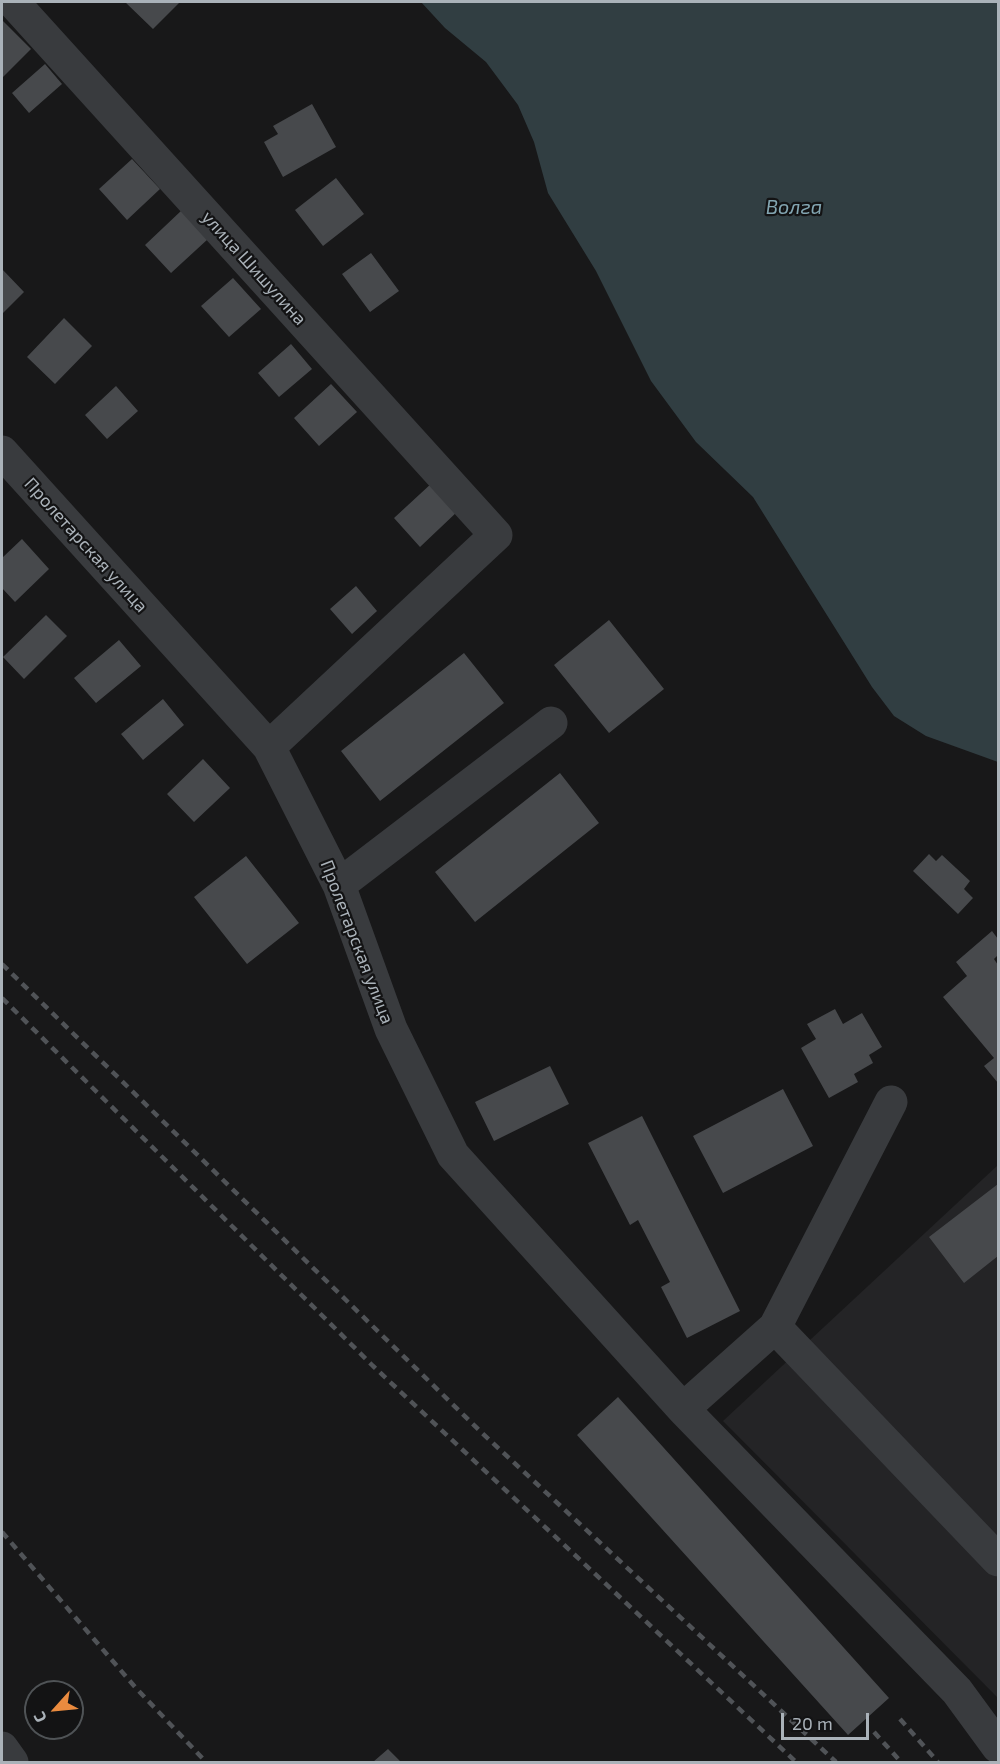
<!DOCTYPE html>
<html>
<head>
<meta charset="utf-8">
<style>
	body { margin:0 }
	#map { position:relative; width:1000px; height:1764px; overflow:hidden; background:#181819; font-family:"Exo 2",sans-serif }
	canvas { display:block }
	.frame { position:absolute; inset:0; border:3px solid #aab2b9; pointer-events:none }
	.north { position:absolute; left:24px; top:1680px; width:60px; height:60px; box-sizing:border-box; background:#131314; border:2px solid #4f5356; border-radius:50%; rotate:243deg; font-size:16px; font-weight:700; line-height:24px; text-align:center; color:#aab2b9 }
	.north::after { content:''; display:block; margin:auto; width:21px; height:27px; background:#ea8b3f; clip-path:polygon(50% 0,100% 100%,50% 72%,0 100%) }
	.scale { position:absolute; left:781px; top:1713px; width:88px; height:27px; box-sizing:border-box; border:3px solid #aab2b9; border-top:0; padding-left:8px; font-size:18px; line-height:21px; white-space:nowrap; color:#aab2b9; -webkit-text-stroke:4px #131314; paint-order:stroke }
</style>
</head>
<body>
<div id="map">
<canvas width="1000" height="1764"></canvas>
<div class="frame"></div>
<div class="north">С</div>
<div class="scale">20 m</div>
</div>
<script>
const c = document.querySelector('canvas').getContext('2d');
c.lineJoin = 'round';
function fill(path, color) { c.fillStyle = color; c.fill(path, 'evenodd'); }
function stroke(path, color, width, dash) { c.strokeStyle = color; c.lineWidth = width; c.lineCap = dash ? 'butt' : 'round'; c.setLineDash(dash || []); c.stroke(path); }
function drawText(font, color, halo, rows, align = 'center') {
  c.font = font + ' "Exo 2",sans-serif'; c.lineWidth = 4.5; c.setLineDash([]); c.textBaseline = 'middle'; c.strokeStyle = halo; c.fillStyle = color; for (const [text, x, y, turn = 0] of rows) {
    c.save(); c.translate(x, y); c.rotate((+turn || 0) * Math.PI / 180); c.textAlign = isNaN(turn) ? turn : align; if (halo) c.strokeText(text, 0, 0); c.fillText(text, 0, 0); c.restore();
  }
}
fill(new Path2D(`
	M 998,1165 L 998,1698 L 723,1421 Z`), '#242426');
fill(new Path2D(`
	M 421,2 L 998,2 L 998,762 L 926,736 L 894,716 L 872,687 L 753,497 L 696,442 L 651,381 L 596,271 L 548,193 L 534,142 L 518,105 L 486,62 L 445,28 Z`), '#313e42');
fill(new Path2D(`
	M 125,2 L 180,2 L 153,29 Z
	M 2,20 L 31,49 L 2,78 Z
	M 45,64 L 62,84 L 29,113 L 12,93 Z
	M 312,104 L 336,147 L 283,177 L 264,142 L 278,134 L 273,126 Z
	M 132,159 L 160,189 L 127,220 L 99,189 Z
	M 336,178 L 364,214 L 323,246 L 295,210 Z
	M 182,210 L 208,239 L 171,273 L 145,245 Z
	M 371,253 L 399,291 L 370,312 L 342,274 Z
	M 2,269 L 24,292 L 2,314 Z
	M 233,278 L 261,309 L 229,337 L 201,306 Z
	M 64,318 L 92,346 L 55,384 L 27,357 Z
	M 291,344 L 312,369 L 279,397 L 258,373 Z
	M 331,384 L 357,412 L 319,446 L 294,418 Z
	M 116,386 L 138,411 L 107,439 L 85,415 Z
	M 433,482 L 459,510 L 420,547 L 394,518 Z
	M 22,539 L 49,569 L 15,602 L 2,588 L 2,558 Z
	M 356,586 L 377,611 L 352,634 L 330,609 Z
	M 46,615 L 67,636 L 24,679 L 3,657 Z
	M 609,620 L 664,689 L 609,733 L 554,665 Z
	M 119,640 L 141,666 L 96,703 L 74,678 Z
	M 464,653 L 504,703 L 380,801 L 341,751 Z
	M 163,699 L 184,725 L 143,760 L 121,734 Z
	M 203,759 L 230,788 L 194,822 L 167,794 Z
	M 560,773 L 599,823 L 475,922 L 435,872 Z
	M 929,854 L 936,861 L 942,855 L 970,881 L 964,889 L 973,898 L 958,914 L 913,871 Z
	M 246,856 L 299,923 L 247,964 L 194,897 Z
	M 992,931 L 998,939 L 998,955 L 994,959 L 998,965 L 998,1083 L 984,1066 L 994,1058 L 943,997 L 967,976 L 956,962 Z
	M 835,1009 L 843,1024 L 862,1013 L 882,1047 L 869,1055 L 873,1063 L 854,1074 L 858,1082 L 829,1098 L 801,1048 L 816,1039 L 807,1024 Z
	M 550,1066 L 569,1104 L 494,1141 L 475,1102 Z
	M 783,1089 L 813,1146 L 723,1193 L 693,1136 Z
	M 642,1116 L 740,1311 L 687,1338 L 661,1287 L 670,1282 L 638,1220 L 630,1225 L 588,1143 Z
	M 998,1184 L 998,1256 L 964,1283 L 929,1237 Z
	M 618,1397 L 889,1698 L 848,1735 L 577,1435 Z
	M 388,1749 L 401,1762 L 373,1762 Z`), '#47494c');
stroke(new Path2D(`
	M 13,2 L 496,535 L 269,747
	M 2,452 L 269,747 L 339,885 L 391,1029 L 453,1155 L 683,1409 L 957,1691 L 998,1747
	M 339,885 L 551,723
	M 775,1327 L 998,1560
	M 683,1409 L 775,1327 L 891,1102
	M 2,1748 L 12,1762`), '#393b3e', 33);
stroke(new Path2D(`
	M 2,964 L 481,1432 L 836,1762
	M 2,998 L 373,1366 L 796,1762
	M 2,1532 L 135,1687 L 206,1762
	M 900,1719 L 938,1762
	M 874,1732 L 901,1762`), '#505357', 4.5, [8, 6]);
drawText('18px', '#aab2b9', '#131314', [
	["улица Шишулина",254,268,48],
	["Пролетарская улица",86,545,48],
	["Пролетарская улица",357,942,69]
]);
drawText('italic 20px', '#83a6b2', '#131314', [
	["Волга",794,207]
]);
</script>
</body>
</html>
